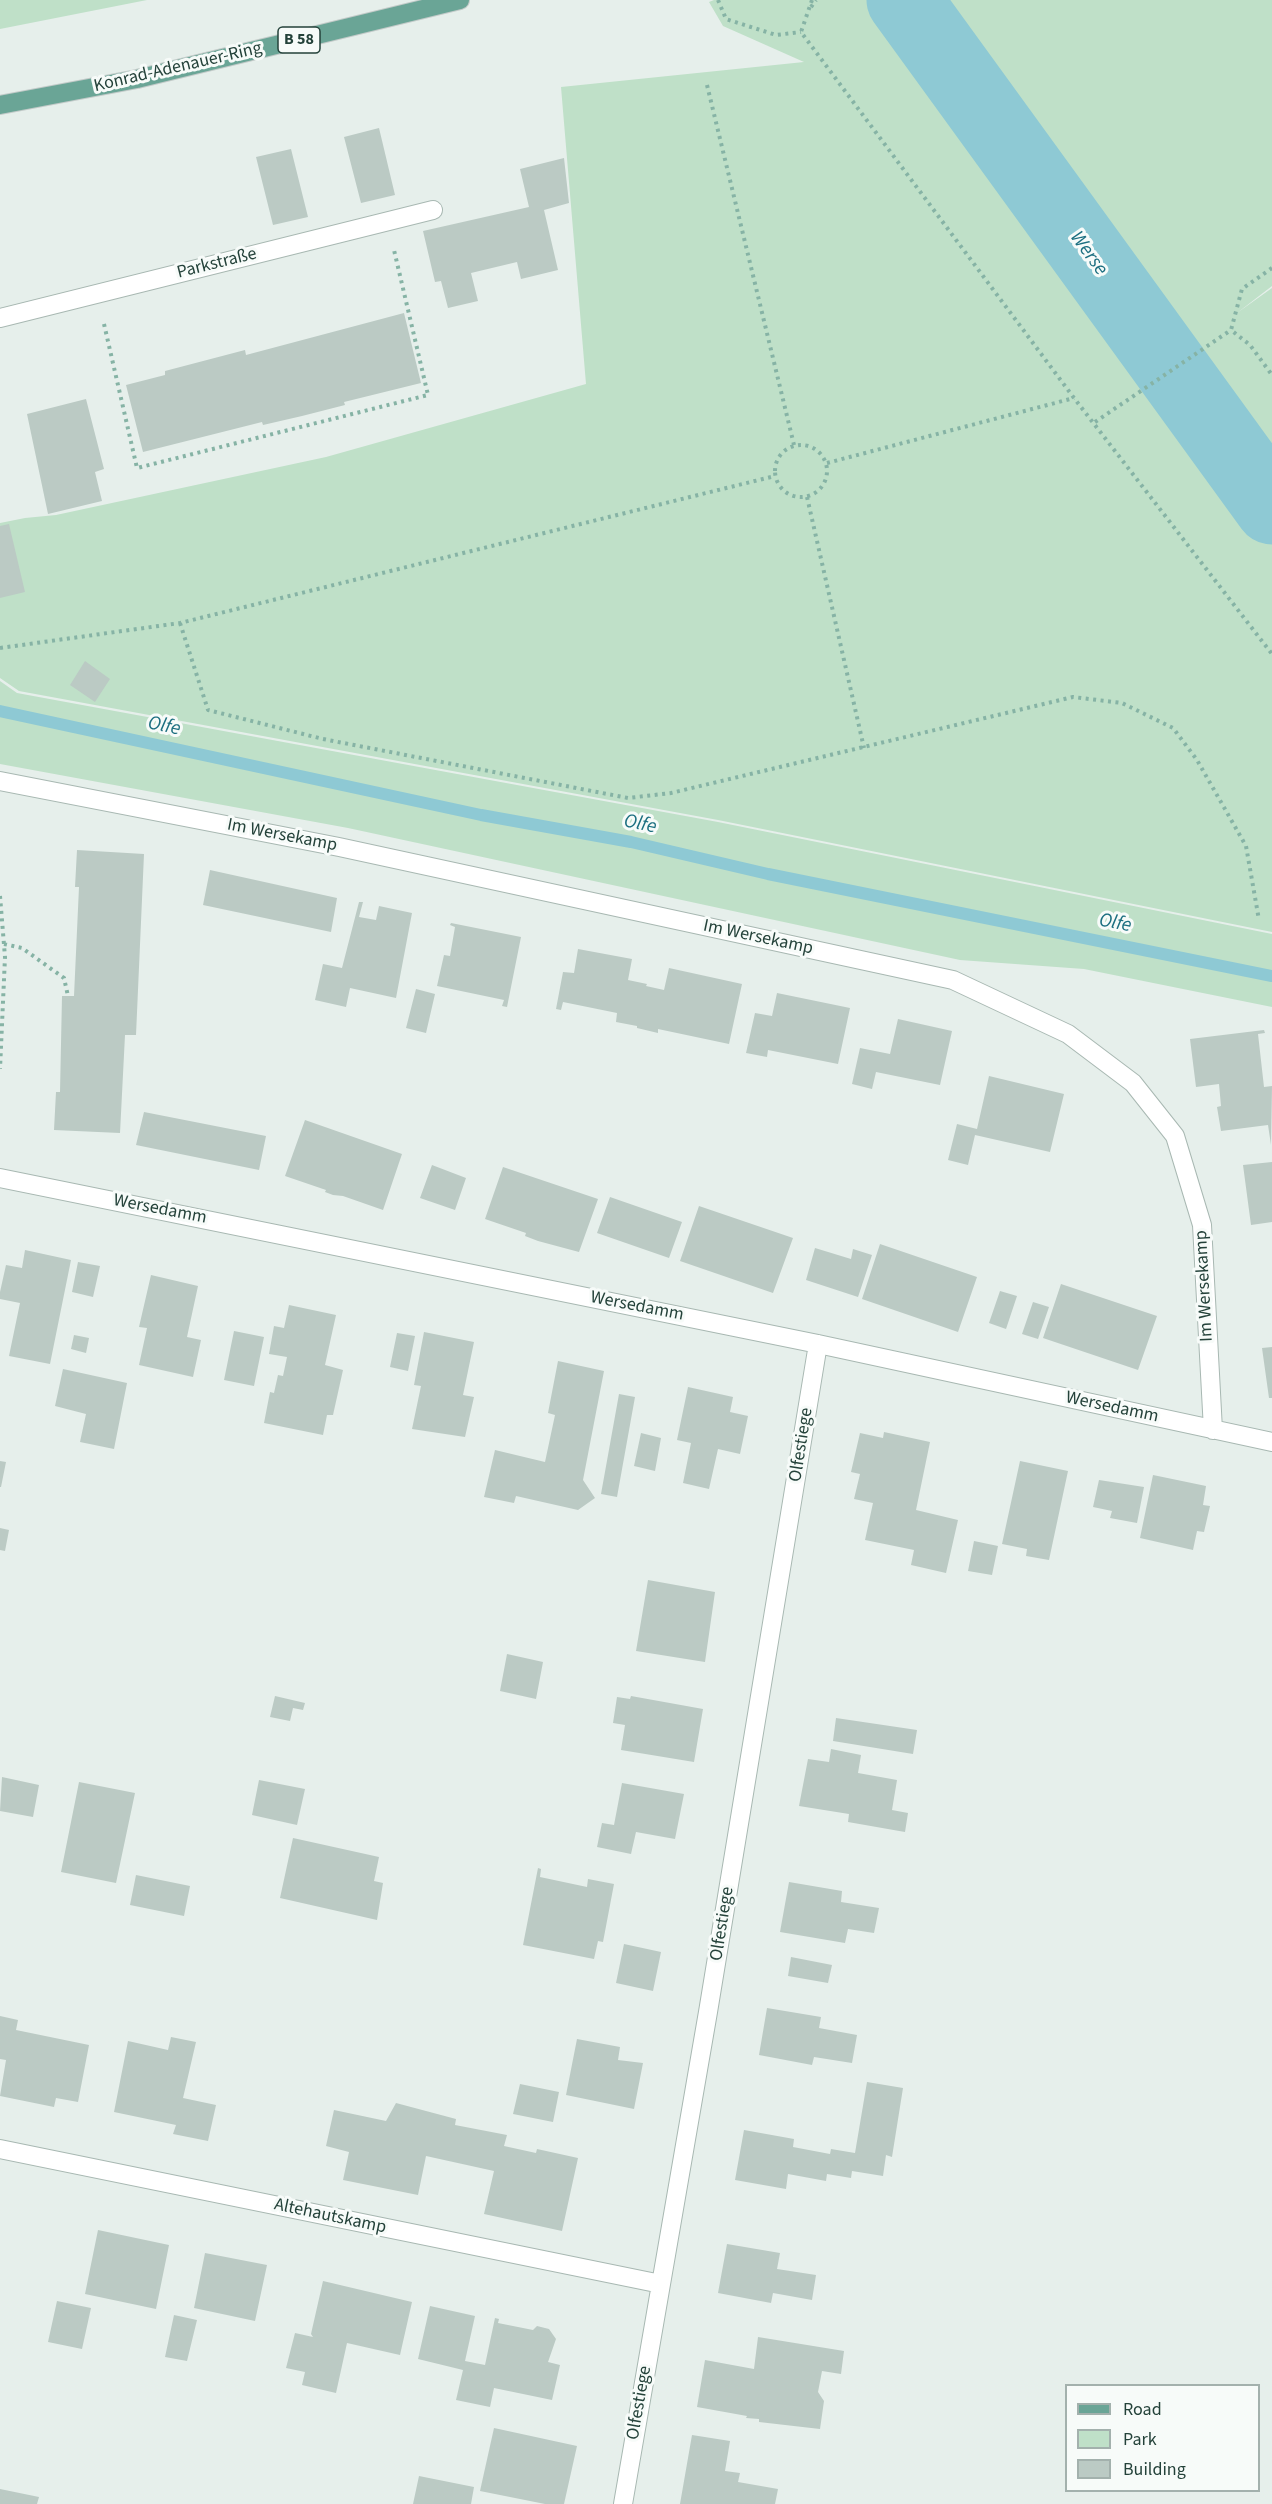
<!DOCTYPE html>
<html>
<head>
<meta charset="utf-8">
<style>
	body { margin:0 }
	#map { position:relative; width:1272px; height:2504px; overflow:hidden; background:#e6efeb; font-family:"Source Sans 3",sans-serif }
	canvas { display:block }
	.legend { position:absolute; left:1065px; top:2384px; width:195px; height:108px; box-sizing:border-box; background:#f7fbf9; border:2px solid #a3b1ad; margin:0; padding:8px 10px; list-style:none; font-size:18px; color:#24423a }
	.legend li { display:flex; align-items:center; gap:12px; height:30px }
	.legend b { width:30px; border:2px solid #a3b1ad }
</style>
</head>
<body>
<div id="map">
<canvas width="1272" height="2504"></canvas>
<ul class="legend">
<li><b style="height:8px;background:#6aa596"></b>Road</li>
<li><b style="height:16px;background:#bfe0c8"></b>Park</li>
<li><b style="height:16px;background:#bbcac4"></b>Building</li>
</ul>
</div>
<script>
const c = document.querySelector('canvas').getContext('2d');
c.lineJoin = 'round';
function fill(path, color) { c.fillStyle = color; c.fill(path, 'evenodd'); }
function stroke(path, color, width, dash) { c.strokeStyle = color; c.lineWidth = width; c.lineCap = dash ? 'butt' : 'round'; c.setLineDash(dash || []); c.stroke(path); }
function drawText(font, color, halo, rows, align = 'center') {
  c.font = font + ' "Source Sans 3",sans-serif'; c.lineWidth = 6; c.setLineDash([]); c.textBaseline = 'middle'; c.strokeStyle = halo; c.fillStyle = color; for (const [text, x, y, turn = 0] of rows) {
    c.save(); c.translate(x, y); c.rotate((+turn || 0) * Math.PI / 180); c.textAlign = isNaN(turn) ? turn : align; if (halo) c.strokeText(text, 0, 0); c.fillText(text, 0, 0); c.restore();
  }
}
fill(new Path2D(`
	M 0,0 L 147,0 L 0,29 Z
	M 714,0 L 1272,0 L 1272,286 L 1237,313 L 1272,288 L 1272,932 L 718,820 L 19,691 L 0,678 L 0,523 L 25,518 L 56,515 L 326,457 L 586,384 L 561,87 L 804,62 L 723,26 L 709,2 Z
	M 0,681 L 17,693 L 718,822 L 1272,934 L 1272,1007 L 1084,969 L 960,960 L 348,828 L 0,764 Z`), '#bfe0c8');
stroke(new Path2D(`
	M 0,711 L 481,815 L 631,842 L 768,874 L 1272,976`), '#8ec9d4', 12);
stroke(new Path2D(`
	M 904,0 L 1272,507`), '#8ec9d4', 75);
fill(new Path2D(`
	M 379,128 L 395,195 L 361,203 L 344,137 Z
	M 291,149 L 308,217 L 273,225 L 256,157 Z
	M 564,158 L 569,203 L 544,210 L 558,270 L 521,279 L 517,262 L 471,273 L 478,301 L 448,308 L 441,281 L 435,282 L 423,231 L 529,207 L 520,169 Z
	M 404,313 L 421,383 L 344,402 L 345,405 L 302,416 L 263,425 L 262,422 L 143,452 L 126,385 L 165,375 L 165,371 L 245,350 L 246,355 Z
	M 86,399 L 104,469 L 95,472 L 102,501 L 48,514 L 27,414 Z
	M 9,524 L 25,592 L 0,598 L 0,526 Z
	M 85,661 L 110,679 L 95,702 L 70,685 Z
	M 77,850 L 144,854 L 136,1035 L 125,1035 L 120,1133 L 54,1130 L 56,1092 L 60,1092 L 62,996 L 74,996 L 79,887 L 75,887 Z
	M 210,870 L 337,898 L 331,932 L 203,905 Z
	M 359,902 L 363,902 L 359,917 L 376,920 L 379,906 L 412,913 L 396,998 L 350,988 L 346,1007 L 315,1000 L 323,964 L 342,968 Z
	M 451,923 L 521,937 L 507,1007 L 502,1006 L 504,1000 L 437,986 L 444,955 L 450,956 L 455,927 L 450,925 Z
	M 578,949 L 632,959 L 628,980 L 647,984 L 646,986 L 664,990 L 669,968 L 742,984 L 729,1044 L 658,1029 L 658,1033 L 637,1028 L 637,1026 L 616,1022 L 617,1013 L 563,1002 L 561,1010 L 556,1009 L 563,972 L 574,973 Z
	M 416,989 L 435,994 L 426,1033 L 406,1028 Z
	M 777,993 L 850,1008 L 838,1064 L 768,1050 L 767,1057 L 746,1053 L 755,1013 L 772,1016 Z
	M 898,1019 L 952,1031 L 940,1085 L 876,1072 L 872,1089 L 852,1084 L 860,1048 L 890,1054 Z
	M 1264,1030 L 1265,1033 L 1258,1034 L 1264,1087 L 1272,1086 L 1271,1145 L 1268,1125 L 1221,1131 L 1217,1107 L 1221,1106 L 1219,1084 L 1196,1087 L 1190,1039 Z
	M 989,1076 L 1064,1094 L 1050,1152 L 975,1135 L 968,1165 L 948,1160 L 957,1124 L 977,1129 Z
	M 144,1112 L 266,1136 L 259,1170 L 136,1145 Z
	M 305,1120 L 402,1154 L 383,1210 L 343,1196 L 333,1195 L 325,1192 L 326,1190 L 285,1176 Z
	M 1272,1162 L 1272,1222 L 1251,1225 L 1243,1165 Z
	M 432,1165 L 466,1178 L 455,1210 L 420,1198 Z
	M 503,1167 L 598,1199 L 579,1252 L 538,1241 L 525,1236 L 526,1233 L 485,1219 Z
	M 610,1197 L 682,1222 L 669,1258 L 597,1233 Z
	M 699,1206 L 793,1238 L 773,1293 L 680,1261 Z
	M 880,1244 L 977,1277 L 958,1332 L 862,1299 Z
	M 815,1248 L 851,1259 L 853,1249 L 872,1255 L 858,1297 L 806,1280 Z
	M 25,1250 L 71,1260 L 50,1364 L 9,1356 L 20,1303 L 0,1299 L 0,1292 L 6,1265 L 22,1268 Z
	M 78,1262 L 100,1266 L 93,1297 L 72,1292 Z
	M 151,1275 L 198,1286 L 187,1337 L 201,1340 L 193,1377 L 139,1365 L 147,1328 L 139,1327 Z
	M 1061,1284 L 1157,1316 L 1138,1370 L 1043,1338 Z
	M 1000,1291 L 1017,1296 L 1006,1329 L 989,1323 Z
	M 1033,1302 L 1049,1307 L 1038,1339 L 1022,1334 Z
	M 289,1305 L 336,1315 L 325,1365 L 343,1370 L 333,1415 L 327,1415 L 323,1435 L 264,1423 L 270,1392 L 274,1393 L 278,1375 L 283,1376 L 287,1357 L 269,1354 L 274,1326 L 284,1328 Z
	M 234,1331 L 264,1337 L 254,1386 L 224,1380 Z
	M 424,1332 L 474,1342 L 463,1395 L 474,1397 L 465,1437 L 412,1429 L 421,1386 L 414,1385 Z
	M 397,1333 L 415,1336 L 408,1371 L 390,1367 Z
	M 74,1335 L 89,1338 L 86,1353 L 71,1349 Z
	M 1272,1347 L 1272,1398 L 1269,1398 L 1262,1348 Z
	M 558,1361 L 604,1371 L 583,1480 L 595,1498 L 578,1510 L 516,1496 L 514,1503 L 484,1497 L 495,1450 L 545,1462 L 555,1415 L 548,1413 Z
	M 63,1369 L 127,1383 L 114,1449 L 80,1442 L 86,1414 L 55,1406 Z
	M 688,1387 L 733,1397 L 730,1412 L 748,1416 L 740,1454 L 718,1449 L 709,1489 L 683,1483 L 691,1443 L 677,1440 Z
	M 619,1394 L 635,1397 L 617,1497 L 601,1494 Z
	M 884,1432 L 930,1442 L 916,1510 L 958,1520 L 946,1573 L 911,1565 L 914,1550 L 865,1540 L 873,1503 L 854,1499 L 860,1474 L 851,1472 L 860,1433 L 883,1438 Z
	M 641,1433 L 661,1438 L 655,1471 L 634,1466 Z
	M 0,1461 L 6,1462 L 1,1487 L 0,1487 Z
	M 1020,1461 L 1068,1471 L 1049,1560 L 1026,1556 L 1027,1549 L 1002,1544 Z
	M 1153,1475 L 1206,1486 L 1203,1505 L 1210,1506 L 1204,1532 L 1197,1531 L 1193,1550 L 1140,1538 Z
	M 1099,1480 L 1144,1487 L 1137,1523 L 1110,1518 L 1112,1511 L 1093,1507 Z
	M 0,1528 L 9,1530 L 5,1551 L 0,1550 Z
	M 974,1541 L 998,1546 L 992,1575 L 968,1571 Z
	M 648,1580 L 715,1592 L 705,1662 L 636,1651 Z
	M 507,1654 L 543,1662 L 536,1699 L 500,1691 Z
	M 275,1696 L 305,1703 L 303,1710 L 293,1708 L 290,1721 L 270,1717 Z
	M 631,1696 L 703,1709 L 694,1762 L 621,1750 L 625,1725 L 613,1723 L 617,1697 L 630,1699 Z
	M 836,1718 L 917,1730 L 913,1754 L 833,1741 Z
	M 831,1749 L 861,1755 L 858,1773 L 897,1780 L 892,1810 L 908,1813 L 905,1832 L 848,1822 L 849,1814 L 799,1806 L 808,1759 L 829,1762 Z
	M 2,1777 L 39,1785 L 33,1817 L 0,1811 Z
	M 259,1780 L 305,1789 L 297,1825 L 252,1815 Z
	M 79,1782 L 135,1793 L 116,1883 L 61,1872 Z
	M 622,1783 L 684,1794 L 675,1839 L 636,1832 L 631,1854 L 597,1847 L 602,1823 L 614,1825 Z
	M 293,1838 L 379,1857 L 374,1881 L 383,1883 L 377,1920 L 280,1898 Z
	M 538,1868 L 541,1869 L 540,1877 L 587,1887 L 588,1879 L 614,1884 L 603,1942 L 598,1941 L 594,1959 L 523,1945 Z
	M 136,1875 L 190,1886 L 184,1916 L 130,1905 Z
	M 789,1882 L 842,1891 L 841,1902 L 879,1908 L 874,1933 L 848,1929 L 845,1943 L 780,1932 Z
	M 624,1944 L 661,1952 L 653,1991 L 616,1983 Z
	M 791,1957 L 832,1965 L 828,1983 L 788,1976 Z
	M 767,2008 L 821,2017 L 819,2028 L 857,2035 L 852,2063 L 814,2057 L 812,2065 L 759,2055 Z
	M 0,2016 L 18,2020 L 16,2030 L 89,2045 L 78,2102 L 56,2098 L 54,2107 L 0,2096 L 6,2060 L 0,2059 Z
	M 171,2037 L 196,2042 L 183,2098 L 216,2105 L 208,2141 L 173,2134 L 176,2125 L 114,2112 L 128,2041 L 168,2050 Z
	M 577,2039 L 620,2047 L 618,2060 L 643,2063 L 634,2109 L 566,2095 Z
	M 867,2082 L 903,2088 L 892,2157 L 886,2155 L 883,2176 L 852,2171 L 851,2178 L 827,2174 L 826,2181 L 788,2174 L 786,2189 L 735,2180 L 744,2130 L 794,2139 L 793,2147 L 830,2154 L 831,2149 L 855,2153 Z
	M 520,2084 L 559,2092 L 553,2122 L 513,2114 Z
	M 396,2103 L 456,2119 L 455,2125 L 507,2135 L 504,2146 L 536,2153 L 537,2149 L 578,2158 L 562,2231 L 484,2214 L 494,2171 L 426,2156 L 418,2195 L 343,2180 L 349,2152 L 326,2146 L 334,2110 L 386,2121 Z
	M 98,2230 L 169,2245 L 156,2309 L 85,2294 Z
	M 727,2244 L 780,2253 L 777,2269 L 816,2275 L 812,2300 L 773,2293 L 771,2303 L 718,2293 Z
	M 205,2253 L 267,2265 L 255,2321 L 194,2308 Z
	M 323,2281 L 412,2302 L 400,2355 L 347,2343 L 336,2393 L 302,2385 L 305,2372 L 286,2368 L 295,2333 L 313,2337 L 311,2334 Z
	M 57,2301 L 91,2308 L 82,2349 L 48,2342 Z
	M 430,2306 L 475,2316 L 465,2361 L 485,2365 L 495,2318 L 499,2319 L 498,2323 L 533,2330 L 537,2326 L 549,2329 L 556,2339 L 548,2362 L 560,2365 L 552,2400 L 494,2388 L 490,2407 L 456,2400 L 463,2370 L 418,2359 Z
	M 174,2315 L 197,2320 L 187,2361 L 165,2357 Z
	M 758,2337 L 844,2351 L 841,2374 L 822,2371 L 818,2392 L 824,2401 L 820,2429 L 759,2422 L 759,2419 L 746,2418 L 747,2416 L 697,2407 L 705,2360 L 754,2369 Z
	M 494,2428 L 577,2446 L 564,2504 L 545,2504 L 480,2491 Z
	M 692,2435 L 730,2441 L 725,2471 L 740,2473 L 738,2482 L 778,2489 L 775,2504 L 680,2504 Z
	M 419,2476 L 474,2487 L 471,2504 L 413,2504 Z
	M 0,2489 L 39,2497 L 37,2504 L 0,2504 Z`), '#bbcac4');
const street = new Path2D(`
	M 0,318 L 433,210
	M 0,781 L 339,847 L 953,980 L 1068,1034 L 1133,1083 L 1175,1136 L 1202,1225 L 1213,1430
	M 0,1178 L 818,1344 L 1272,1442
	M 0,2149 L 661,2284
	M 623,2504 L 708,2012 L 818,1344`);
const primary = new Path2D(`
	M 0,105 L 137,79 L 460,0`);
stroke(street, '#a8b8b2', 20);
stroke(primary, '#c2cac8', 20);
stroke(new Path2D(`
	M 718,0 L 726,19 L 732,21 L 776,35 L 801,32
	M 812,0 L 801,32 L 1074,398 L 1272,654
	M 811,7 L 816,0
	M 707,85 L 794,445
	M 1272,268 L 1242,289 L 1231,330 L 1250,345 L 1272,375
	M 104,324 L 137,468 L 428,395 L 394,250
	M 1095,422 L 1231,330
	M775 471a26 26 0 1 1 52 0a26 26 0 1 1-52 0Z
	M 827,463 L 1074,398
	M 807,497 L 864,748
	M 180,623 L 208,710 L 323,739 L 628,798 L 671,793 L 1073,697 L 1122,703 L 1173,728 L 1197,760 L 1246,846 L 1259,920
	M 0,648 L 180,623 L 775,476
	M 0,896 L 5,957 L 0,1069
	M 4,944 L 22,948 L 64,978 L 68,996`), '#86b3a5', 4, [3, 4.5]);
stroke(street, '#fff', 18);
stroke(primary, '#6aa596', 18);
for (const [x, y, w] of [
	[299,40,42]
]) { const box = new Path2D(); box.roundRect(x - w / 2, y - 13, w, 26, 4.5); c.fillStyle = '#f7fbf9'; c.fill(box); stroke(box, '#24423a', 1.5); }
drawText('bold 16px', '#24423a', null, [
	["B 58",299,40]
]);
drawText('18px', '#24423a', '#f7fbf9', [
	["Konrad-Adenauer-Ring",178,68,-13],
	["Parkstraße",217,264,-14],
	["Im Wersekamp",282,836,11],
	["Im Wersekamp",758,938,12],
	["Wersedamm",160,1210,11],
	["Im Wersekamp",1205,1286,-93],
	["Wersedamm",637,1307,11],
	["Wersedamm",1112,1408,12],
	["Olfestiege",802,1445,-81],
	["Olfestiege",723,1924,-81],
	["Altehautskamp",330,2217,12],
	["Olfestiege",640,2403,-80]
]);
drawText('italic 20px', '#1c6f80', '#f7fbf9', [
	["Werse",1088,254,54],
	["Olfe",164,727,12],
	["Olfe",640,825,12],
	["Olfe",1115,924,11]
]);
</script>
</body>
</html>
